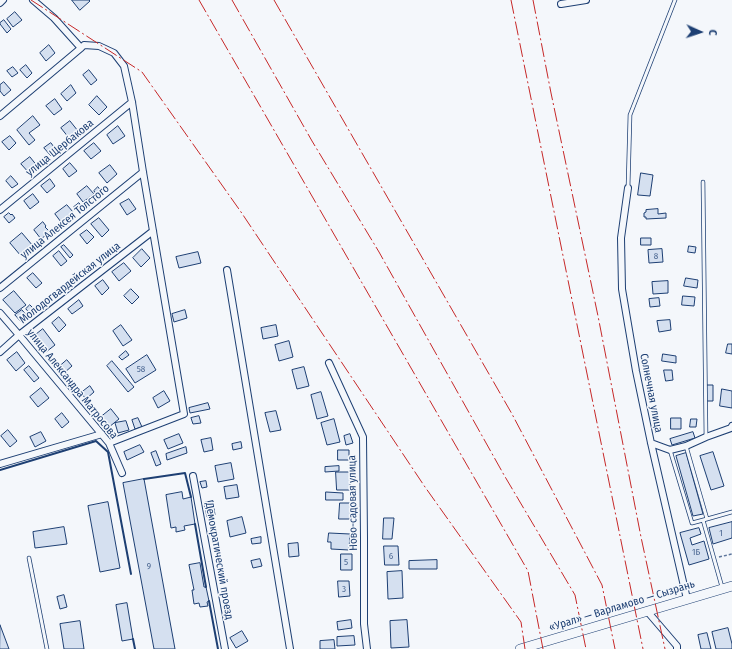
<!DOCTYPE html>
<html>
<head>
<meta charset="utf-8">
<style>
	body { margin:0 }
	#map { position:relative; width:732px; height:649px; overflow:hidden; background:#f4f7fb; font-family:"Fira Sans Condensed",sans-serif }
	canvas { display:block }
	.north { position:absolute; left:680px; top:12px; width:40px; height:40px; -webkit-text-stroke:3px #f4f7fb; paint-order:stroke; rotate:93deg; font-size:11px; font-weight:700; line-height:16px; text-align:center; color:#1d3f73 }
	.north::after { content:''; display:block; margin:auto; width:14px; height:18px; background:#1d3f73; clip-path:polygon(50% 0,100% 100%,50% 72%,0 100%) }
</style>
</head>
<body>
<div id="map">
<canvas width="732" height="649"></canvas>
<div class="north">С</div>
</div>
<script>
const c = document.querySelector('canvas').getContext('2d');
c.lineJoin = 'round';
function fill(path, color) { c.fillStyle = color; c.fill(path, 'evenodd'); }
function stroke(path, color, width, dash) { c.strokeStyle = color; c.lineWidth = width; c.lineCap = dash ? 'butt' : 'round'; c.setLineDash(dash || []); c.stroke(path); }
function drawText(font, color, halo, rows, align = 'center') {
  c.font = font + ' "Fira Sans Condensed",sans-serif'; c.lineWidth = 3; c.setLineDash([]); c.textBaseline = 'middle'; c.strokeStyle = halo; c.fillStyle = color; for (const [text, x, y, turn = 0] of rows) {
    c.save(); c.translate(x, y); c.rotate((+turn || 0) * Math.PI / 180); c.textAlign = isNaN(turn) ? turn : align; if (halo) c.strokeText(text, 0, 0); c.fillText(text, 0, 0); c.restore();
  }
}
const building = new Path2D(`
	M 72,0 L 89,0 L 90,1 L 80,10 Z
	M 15,12 L 22,20 L 13,27 L 7,19 Z
	M 4,20 L 11,29 L 7,33 L 0,24 L 0,23 Z
	M 49,45 L 55,53 L 46,61 L 40,53 Z
	M 26,65 L 32,73 L 27,78 L 20,70 Z
	M 13,67 L 18,73 L 12,77 L 7,71 Z
	M 89,70 L 97,80 L 91,85 L 83,75 Z
	M 4,82 L 11,90 L 4,96 L 0,91 L 0,85 Z
	M 71,85 L 76,93 L 67,101 L 61,94 Z
	M 97,96 L 107,107 L 99,115 L 89,105 Z
	M 55,99 L 62,109 L 54,115 L 46,106 Z
	M 33,116 L 40,125 L 29,133 L 35,140 L 29,145 L 17,130 Z
	M 70,121 L 78,131 L 69,138 L 61,128 Z
	M 118,126 L 125,136 L 113,144 L 107,135 Z
	M 10,136 L 16,143 L 9,150 L 2,142 Z
	M 51,143 L 57,151 L 51,156 L 44,148 Z
	M 94,143 L 101,151 L 91,159 L 84,151 Z
	M 30,157 L 38,167 L 30,174 L 21,164 Z
	M 70,163 L 77,171 L 69,177 L 63,169 Z
	M 110,165 L 117,174 L 107,183 L 99,173 Z
	M 641,173 L 653,175 L 650,196 L 638,195 Z
	M 11,176 L 18,184 L 12,188 L 6,181 Z
	M 50,179 L 55,186 L 47,193 L 41,186 Z
	M 87,186 L 94,194 L 83,202 L 77,194 Z
	M 98,187 L 102,192 L 97,195 L 94,191 Z
	M 33,194 L 39,202 L 30,209 L 24,201 Z
	M 129,199 L 136,209 L 127,215 L 120,204 Z
	M 79,203 L 83,208 L 78,212 L 74,207 Z
	M 67,205 L 73,212 L 61,222 L 55,214 Z
	M 658,209 L 658,214 L 666,213 L 666,218 L 646,219 L 646,217 L 644,217 L 644,213 L 646,212 L 646,210 Z
	M 9,213 L 11,215 L 12,214 L 15,218 L 9,223 L 4,217 Z
	M 99,218 L 109,230 L 102,237 L 91,224 Z
	M 43,222 L 46,226 L 45,227 L 50,232 L 41,239 L 34,230 Z
	M 87,230 L 94,237 L 87,244 L 80,235 Z
	M 22,233 L 33,246 L 21,256 L 10,243 Z
	M 641,238 L 651,238 L 651,245 L 641,245 Z
	M 64,245 L 73,255 L 70,258 L 61,247 Z
	M 689,246 L 696,247 L 695,253 L 688,252 Z
	M 142,249 L 150,258 L 141,267 L 133,258 Z
	M 662,249 L 663,262 L 649,263 L 648,250 Z
	M 59,251 L 67,261 L 61,266 L 53,256 Z
	M 198,252 L 201,263 L 179,268 L 176,257 Z
	M 124,263 L 131,271 L 119,281 L 112,272 Z
	M 33,273 L 42,283 L 36,288 L 27,278 Z
	M 686,278 L 698,280 L 697,288 L 684,286 Z
	M 103,280 L 109,288 L 102,295 L 95,286 Z
	M 668,281 L 668,293 L 653,294 L 652,282 Z
	M 131,289 L 139,297 L 132,304 L 124,296 Z
	M 14,291 L 26,305 L 15,313 L 3,300 Z
	M 683,296 L 695,297 L 694,306 L 682,305 Z
	M 659,298 L 660,306 L 650,307 L 649,299 Z
	M 79,300 L 83,306 L 72,314 L 68,309 Z
	M 30,305 L 37,312 L 32,316 L 26,309 Z
	M 22,310 L 29,318 L 22,323 L 15,315 Z
	M 185,310 L 187,318 L 174,322 L 172,314 Z
	M 59,317 L 66,325 L 59,332 L 52,323 Z
	M 670,320 L 671,330 L 659,332 L 657,321 Z
	M 121,325 L 132,340 L 123,346 L 113,331 Z
	M 276,325 L 278,336 L 263,339 L 261,328 Z
	M 43,329 L 55,345 L 46,352 L 33,337 Z
	M 289,341 L 293,357 L 279,361 L 275,345 Z
	M 728,344 L 732,344 L 732,354 L 726,353 Z
	M 126,351 L 129,355 L 122,360 L 119,357 Z
	M 17,352 L 25,363 L 16,371 L 7,360 Z
	M 663,354 L 676,356 L 676,363 L 662,361 Z
	M 147,355 L 156,370 L 135,383 L 126,369 Z
	M 67,360 L 72,366 L 64,373 L 59,367 Z
	M 112,361 L 134,387 L 128,392 L 107,366 Z
	M 29,366 L 39,378 L 34,382 L 24,370 Z
	M 304,367 L 309,386 L 297,389 L 292,370 Z
	M 664,370 L 672,370 L 673,380 L 666,381 Z
	M 706,385 L 713,385 L 713,401 L 706,401 Z
	M 90,386 L 94,392 L 86,399 L 81,393 Z
	M 41,388 L 49,398 L 38,407 L 30,397 Z
	M 722,389 L 732,391 L 732,408 L 720,406 Z
	M 164,391 L 170,401 L 158,408 L 153,398 Z
	M 321,392 L 328,416 L 317,419 L 311,395 Z
	M 208,403 L 210,409 L 190,413 L 189,408 Z
	M 111,409 L 119,419 L 109,427 L 101,417 Z
	M 276,411 L 281,430 L 270,432 L 265,413 Z
	M 62,413 L 69,422 L 62,428 L 55,419 Z
	M 199,416 L 201,423 L 193,424 L 191,418 Z
	M 138,418 L 142,427 L 135,429 L 132,420 Z
	M 671,418 L 681,418 L 681,429 L 671,429 Z
	M 334,419 L 340,442 L 327,445 L 321,423 Z
	M 691,419 L 697,419 L 696,427 L 690,427 Z
	M 126,421 L 129,430 L 118,433 L 115,423 Z
	M 8,430 L 17,441 L 10,447 L 1,436 Z
	M 41,432 L 46,441 L 35,447 L 30,437 Z
	M 693,432 L 695,438 L 672,445 L 670,439 Z
	M 179,434 L 183,443 L 168,449 L 164,440 Z
	M 350,434 L 353,443 L 346,445 L 344,436 Z
	M 211,438 L 213,450 L 204,452 L 201,440 Z
	M 241,442 L 242,448 L 233,450 L 232,444 Z
	M 140,445 L 144,452 L 127,460 L 124,452 Z
	M 186,447 L 187,453 L 167,460 L 166,454 Z
	M 338,450 L 349,450 L 349,460 L 338,460 Z
	M 156,451 L 161,464 L 156,466 L 151,453 Z
	M 713,452 L 724,486 L 711,490 L 700,456 Z
	M 686,453 L 703,514 L 693,516 L 676,456 Z
	M 231,463 L 234,479 L 218,482 L 215,466 Z
	M 339,466 L 339,471 L 325,472 L 325,467 Z
	M 336,472 L 350,472 L 350,490 L 337,490 Z
	M 144,479 L 175,649 L 154,649 L 123,483 Z
	M 206,481 L 207,487 L 202,488 L 200,482 Z
	M 237,485 L 239,497 L 226,499 L 224,487 Z
	M 182,492 L 183,499 L 191,497 L 195,524 L 184,526 L 185,530 L 176,532 L 176,527 L 171,528 L 166,495 Z
	M 326,492 L 343,493 L 343,500 L 326,500 Z
	M 213,501 L 215,515 L 207,517 L 204,503 Z
	M 108,502 L 120,568 L 100,572 L 88,506 Z
	M 340,503 L 351,503 L 350,519 L 339,519 Z
	M 242,517 L 246,533 L 230,537 L 227,521 Z
	M 384,518 L 394,518 L 392,539 L 383,539 Z
	M 732,522 L 732,538 L 713,544 L 709,528 Z
	M 64,527 L 67,544 L 35,548 L 33,532 Z
	M 699,528 L 701,534 L 690,538 L 692,545 L 704,541 L 709,559 L 689,565 L 680,533 Z
	M 329,533 L 350,534 L 349,550 L 331,549 L 331,542 L 328,542 Z
	M 261,537 L 261,543 L 252,544 L 251,539 Z
	M 298,543 L 299,556 L 289,557 L 288,544 Z
	M 384,546 L 398,546 L 399,565 L 385,565 Z
	M 341,554 L 352,554 L 352,570 L 341,570 Z
	M 260,559 L 262,566 L 253,568 L 251,561 Z
	M 437,560 L 437,569 L 409,569 L 409,561 Z
	M 200,563 L 204,587 L 206,587 L 209,601 L 207,602 L 208,606 L 200,607 L 199,603 L 194,604 L 192,590 L 194,590 L 189,565 Z
	M 402,571 L 403,598 L 388,599 L 387,572 Z
	M 338,581 L 349,581 L 350,596 L 339,597 Z
	M 64,595 L 67,607 L 60,609 L 57,597 Z
	M 127,603 L 133,639 L 122,641 L 116,605 Z
	M 351,620 L 352,628 L 338,630 L 337,622 Z
	M 407,620 L 409,647 L 391,648 L 390,621 Z
	M 80,621 L 84,649 L 64,649 L 60,624 Z
	M 0,625 L 9,649 L 0,649 Z
	M 728,628 L 732,644 L 732,649 L 716,649 L 712,632 Z
	M 242,631 L 248,641 L 236,648 L 230,638 Z
	M 707,633 L 711,649 L 701,649 L 698,635 Z
	M 354,636 L 355,645 L 337,646 L 337,637 Z
	M 334,640 L 335,649 L 320,649 L 320,641 Z`);
fill(building, '#d5e0f0');
stroke(building, '#1d3f73', 1);
const service = new Path2D(`
	M 703,182 L 706,437
	M 628,188 L 630,115 L 675,0
	M 686,446 L 707,519 L 732,512
	M 670,450 L 692,523 L 707,519
	M 703,520 L 722,587
	M 29,558 L 47,649`);
const minor = new Path2D(`
	M 33,0 L 54,18 L 81,48
	M 0,3 L 3,0
	M 561,4 L 586,0
	M 0,116 L 81,48 L 84,45 L 99,46 L 114,53 L 124,66 L 132,102 L 143,172 L 184,414 L 109,443
	M 628,188 L 621,238 L 622,289 L 636,371 L 651,443 L 687,599
	M 0,210 L 132,102
	M 227,270 L 290,649
	M 0,288 L 143,172
	M 0,313 L 19,335 L 109,443 L 122,473
	M 0,352 L 19,335 L 153,231
	M 329,363 L 363,437 L 364,538 L 364,624 L 367,649
	M 651,443 L 670,450 L 686,446 L 706,437 L 731,428 L 732,426
	M 0,464 L 102,434
	M 193,476 L 225,649
	M 647,611 L 677,646 L 677,649`);
const secondary = new Path2D(`
	M 520,649 L 732,586`);
stroke(service, '#1d3f73', 4.5);
stroke(minor, '#1d3f73', 8);
stroke(secondary, '#1d3f73', 10);
stroke(new Path2D(`
	M 719,557 L 732,554`), '#5e769c', 1.5, [3, 2]);
stroke(service, '#f4f7fb', 3);
stroke(minor, '#f4f7fb', 6);
stroke(secondary, '#f4f7fb', 9);
stroke(new Path2D(`
	M 0,470 L 96,441 L 108,452 L 131,574
	M 144,479 L 185,473 L 191,497
	M 195,524 L 206,587
	M 209,601 L 218,649
	M 133,639 L 135,649`), '#1d3f73', 2);
stroke(new Path2D(`
	M 31,0 L 142,72 L 241,212 L 425,487 L 521,622 L 525,649
	M 199,0 L 528,571 L 543,649
	M 232,0 L 312,141 L 379,252 L 504,475 L 575,595 L 586,649
	M 274,0 L 512,414 L 602,585 L 615,649
	M 511,0 L 643,649
	M 533,0 L 551,93 L 598,316 L 641,537 L 665,649`), '#c62828', 1, [14, 3, 2, 3]);
drawText('9px', '#4b6792', null, [
	["8",656,256],
	["58",141,369],
	["1",721,533],
	["1Б",696,552],
	["6",391,556],
	["5",346,562],
	["9",149,566],
	["3",344,589]
]);
drawText('11px', '#1d3f73', '#f4f7fb', [
	["улица Щербакова",60,148,-39],
	["улица Алексея Толстого",65,222,-39],
	["Молодогвардейская улица",70,283,-38],
	["улица Александра Матросова",72,384,51],
	["Солнечная улица",651,393,79],
	["Ново-садовая улица",353,503,-91],
	["Демократический проезд",219,561,80],
	["«Урал» — Варламово — Сызрань",622,606,-17]
]);
</script>
</body>
</html>
